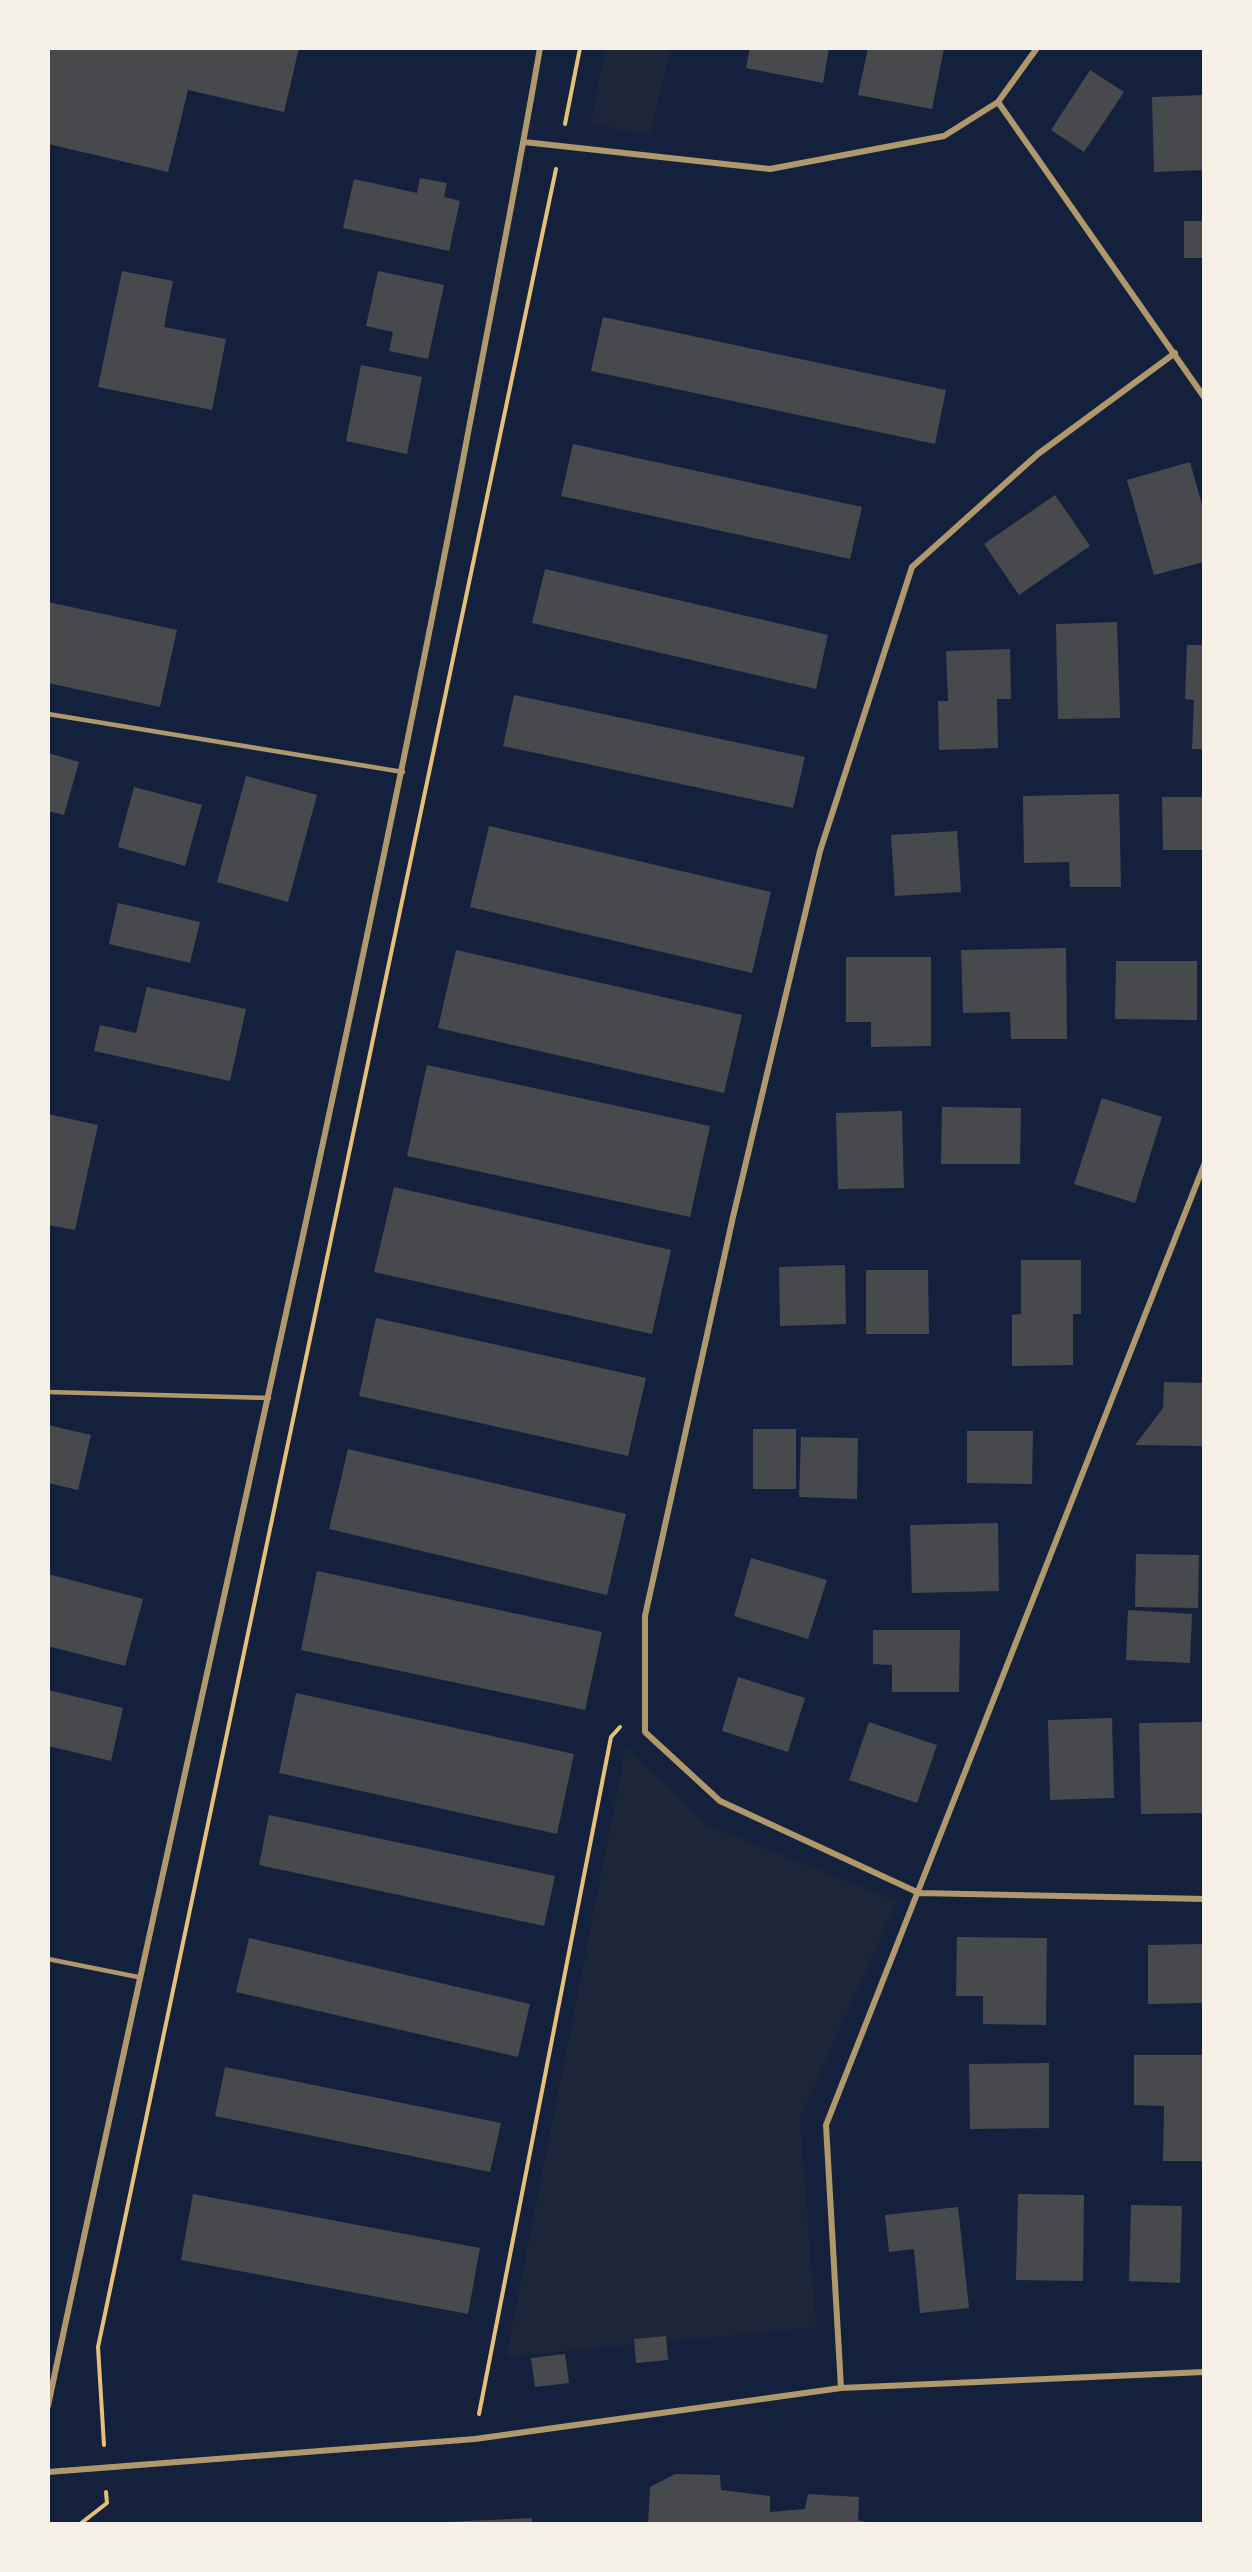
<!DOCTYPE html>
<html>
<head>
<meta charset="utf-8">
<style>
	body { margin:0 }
	#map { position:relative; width:1252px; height:2572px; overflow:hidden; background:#14213d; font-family:"Public Sans",sans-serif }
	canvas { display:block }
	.frame { position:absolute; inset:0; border:50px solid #f6f1e7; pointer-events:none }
</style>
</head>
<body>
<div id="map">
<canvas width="1252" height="2572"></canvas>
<div class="frame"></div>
</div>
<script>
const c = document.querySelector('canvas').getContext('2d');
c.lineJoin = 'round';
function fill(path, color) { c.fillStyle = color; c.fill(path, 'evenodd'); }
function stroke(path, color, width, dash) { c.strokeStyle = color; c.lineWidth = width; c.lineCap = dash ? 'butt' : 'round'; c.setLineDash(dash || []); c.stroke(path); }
fill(new Path2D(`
	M 605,48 L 672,48 L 650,135 L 591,124 Z
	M 626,1747 L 707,1825 L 897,1901 L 800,2118 L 816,2327 L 506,2357 Z`), '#1d2539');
fill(new Path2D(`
	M 48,48 L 299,48 L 284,112 L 188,90 L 168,172 L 48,144 Z
	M 750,48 L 829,48 L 823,83 L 746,68 Z
	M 868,48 L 944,48 L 932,109 L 858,95 Z
	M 1090,70 L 1124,92 L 1084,152 L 1051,130 Z
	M 1204,95 L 1204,170 L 1154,172 L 1152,97 Z
	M 420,178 L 447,183 L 444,197 L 460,201 L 449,251 L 343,228 L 354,179 L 417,193 Z
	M 1184,221 L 1204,221 L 1204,258 L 1184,258 Z
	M 122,271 L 173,281 L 164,327 L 226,339 L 212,410 L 98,387 Z
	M 378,271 L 444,285 L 428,359 L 389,351 L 393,332 L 366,326 Z
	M 603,317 L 946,390 L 935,444 L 591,371 Z
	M 361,365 L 422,377 L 407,454 L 346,441 Z
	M 573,444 L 862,507 L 850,559 L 561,496 Z
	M 1190,462 L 1204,512 L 1204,562 L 1154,575 L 1127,480 Z
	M 1055,495 L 1090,546 L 1019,595 L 984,544 Z
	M 545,569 L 828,635 L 816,689 L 532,623 Z
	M 48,602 L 177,630 L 160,707 L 48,683 Z
	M 1117,622 L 1120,718 L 1058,719 L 1056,624 Z
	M 1187,645 L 1204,645 L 1204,749 L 1192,749 L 1194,700 L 1185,699 Z
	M 1010,649 L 1011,699 L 997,699 L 998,748 L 939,750 L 938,701 L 948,701 L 946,651 Z
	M 514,695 L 805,757 L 793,808 L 503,746 Z
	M 48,753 L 79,762 L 64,815 L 48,811 Z
	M 246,776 L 317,795 L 288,902 L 217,882 Z
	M 134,787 L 202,805 L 185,866 L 118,847 Z
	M 1119,794 L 1121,887 L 1070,887 L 1069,862 L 1024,863 L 1023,796 Z
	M 1162,797 L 1204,797 L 1204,850 L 1163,850 Z
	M 489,826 L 771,892 L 752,973 L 470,907 Z
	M 957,831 L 961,892 L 895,896 L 891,835 Z
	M 118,903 L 200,922 L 190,963 L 109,944 Z
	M 1066,948 L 1067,1039 L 1011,1039 L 1010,1012 L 963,1013 L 961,950 Z
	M 456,950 L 742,1015 L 724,1093 L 438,1028 Z
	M 846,957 L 931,957 L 931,1046 L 871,1047 L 871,1022 L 846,1022 Z
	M 1116,961 L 1197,961 L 1197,1020 L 1115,1019 Z
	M 147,987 L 246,1009 L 230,1081 L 94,1051 L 100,1025 L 136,1033 Z
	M 427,1065 L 710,1126 L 690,1217 L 407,1156 Z
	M 1102,1098 L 1162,1117 L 1135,1203 L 1074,1184 Z
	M 942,1107 L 1021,1108 L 1020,1164 L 941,1164 Z
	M 902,1111 L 904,1188 L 838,1189 L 836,1113 Z
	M 48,1114 L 98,1125 L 75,1230 L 48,1225 Z
	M 394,1187 L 671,1250 L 652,1334 L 374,1272 Z
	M 1021,1260 L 1081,1260 L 1081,1314 L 1073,1314 L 1073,1365 L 1012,1366 L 1012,1315 L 1021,1314 Z
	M 845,1265 L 846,1324 L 780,1326 L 779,1267 Z
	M 866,1270 L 928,1270 L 929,1334 L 866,1334 Z
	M 376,1318 L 646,1378 L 628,1456 L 359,1396 Z
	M 1164,1382 L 1204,1383 L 1204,1446 L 1135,1445 L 1163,1408 Z
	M 48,1425 L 91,1435 L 78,1490 L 48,1483 Z
	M 753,1429 L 796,1429 L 796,1489 L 753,1489 Z
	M 967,1431 L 1033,1431 L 1032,1484 L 967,1483 Z
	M 801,1437 L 858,1438 L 857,1499 L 799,1497 Z
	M 348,1449 L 626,1514 L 607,1595 L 329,1529 Z
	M 998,1523 L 999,1591 L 912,1593 L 910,1525 Z
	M 1136,1554 L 1199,1555 L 1198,1608 L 1135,1607 Z
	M 751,1558 L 827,1580 L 808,1639 L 734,1616 Z
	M 317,1571 L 602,1632 L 585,1710 L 301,1650 Z
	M 48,1574 L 143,1599 L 125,1666 L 48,1646 Z
	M 1128,1610 L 1192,1614 L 1190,1663 L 1126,1660 Z
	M 873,1630 L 960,1630 L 959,1692 L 892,1692 L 892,1665 L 873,1664 Z
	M 738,1677 L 805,1698 L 788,1752 L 722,1731 Z
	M 48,1690 L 123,1708 L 111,1761 L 48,1746 Z
	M 296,1693 L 574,1754 L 557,1834 L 279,1773 Z
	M 1112,1718 L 1114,1798 L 1050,1800 L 1048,1720 Z
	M 869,1722 L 937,1745 L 917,1803 L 849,1780 Z
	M 1204,1722 L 1204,1813 L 1141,1814 L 1139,1723 Z
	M 269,1815 L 555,1876 L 544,1926 L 259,1865 Z
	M 957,1937 L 1047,1938 L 1046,2025 L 983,2024 L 983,1996 L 956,1996 Z
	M 249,1938 L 530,2004 L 518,2057 L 236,1992 Z
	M 1204,1944 L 1204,2003 L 1148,2004 L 1148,1945 Z
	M 1134,2055 L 1204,2055 L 1204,2161 L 1163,2161 L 1164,2106 L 1134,2105 Z
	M 1049,2063 L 1049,2128 L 970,2129 L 969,2064 Z
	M 225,2067 L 501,2123 L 490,2172 L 215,2116 Z
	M 193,2194 L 480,2248 L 468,2314 L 181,2260 Z
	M 1018,2194 L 1084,2195 L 1083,2281 L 1016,2280 Z
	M 1131,2205 L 1182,2206 L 1180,2283 L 1129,2281 Z
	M 958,2207 L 969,2308 L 920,2313 L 914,2249 L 889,2252 L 885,2215 Z
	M 666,2336 L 668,2360 L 636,2363 L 634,2339 Z
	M 565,2354 L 569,2383 L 535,2387 L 531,2358 Z
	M 675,2474 L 720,2475 L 721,2490 L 770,2496 L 770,2512 L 805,2509 L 808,2494 L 859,2497 L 858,2520 L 874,2524 L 648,2524 L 650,2487 Z
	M 532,2518 L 532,2524 L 446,2524 L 446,2522 Z`), '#48494c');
stroke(new Path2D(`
	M 565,124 L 580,48
	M 479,2414 L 611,1737 L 620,1727
	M 104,2445 L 98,2347 L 556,169
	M 80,2524 L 107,2503 L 106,2492`), '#e5c07b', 4);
stroke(new Path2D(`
	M 48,714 L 403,772
	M 48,1392 L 269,1398
	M 48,1959 L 138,1977`), '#b1986c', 4.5);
stroke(new Path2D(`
	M 998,102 L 1204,397
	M 524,142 L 770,169 L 944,136 L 998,102 L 1037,48
	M 1175,353 L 1038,454 L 912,567 L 820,851 L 733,1217 L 645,1616 L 645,1732 L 720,1801 L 919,1893 L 1204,1899
	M 841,2388 L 826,2125 L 1204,1165
	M 48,2406 C 184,1759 337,1115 462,465 C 488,326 516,187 540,48
	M 48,2472 L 475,2439 L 841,2388 L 1204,2372`), '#b1986c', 6);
</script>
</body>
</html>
